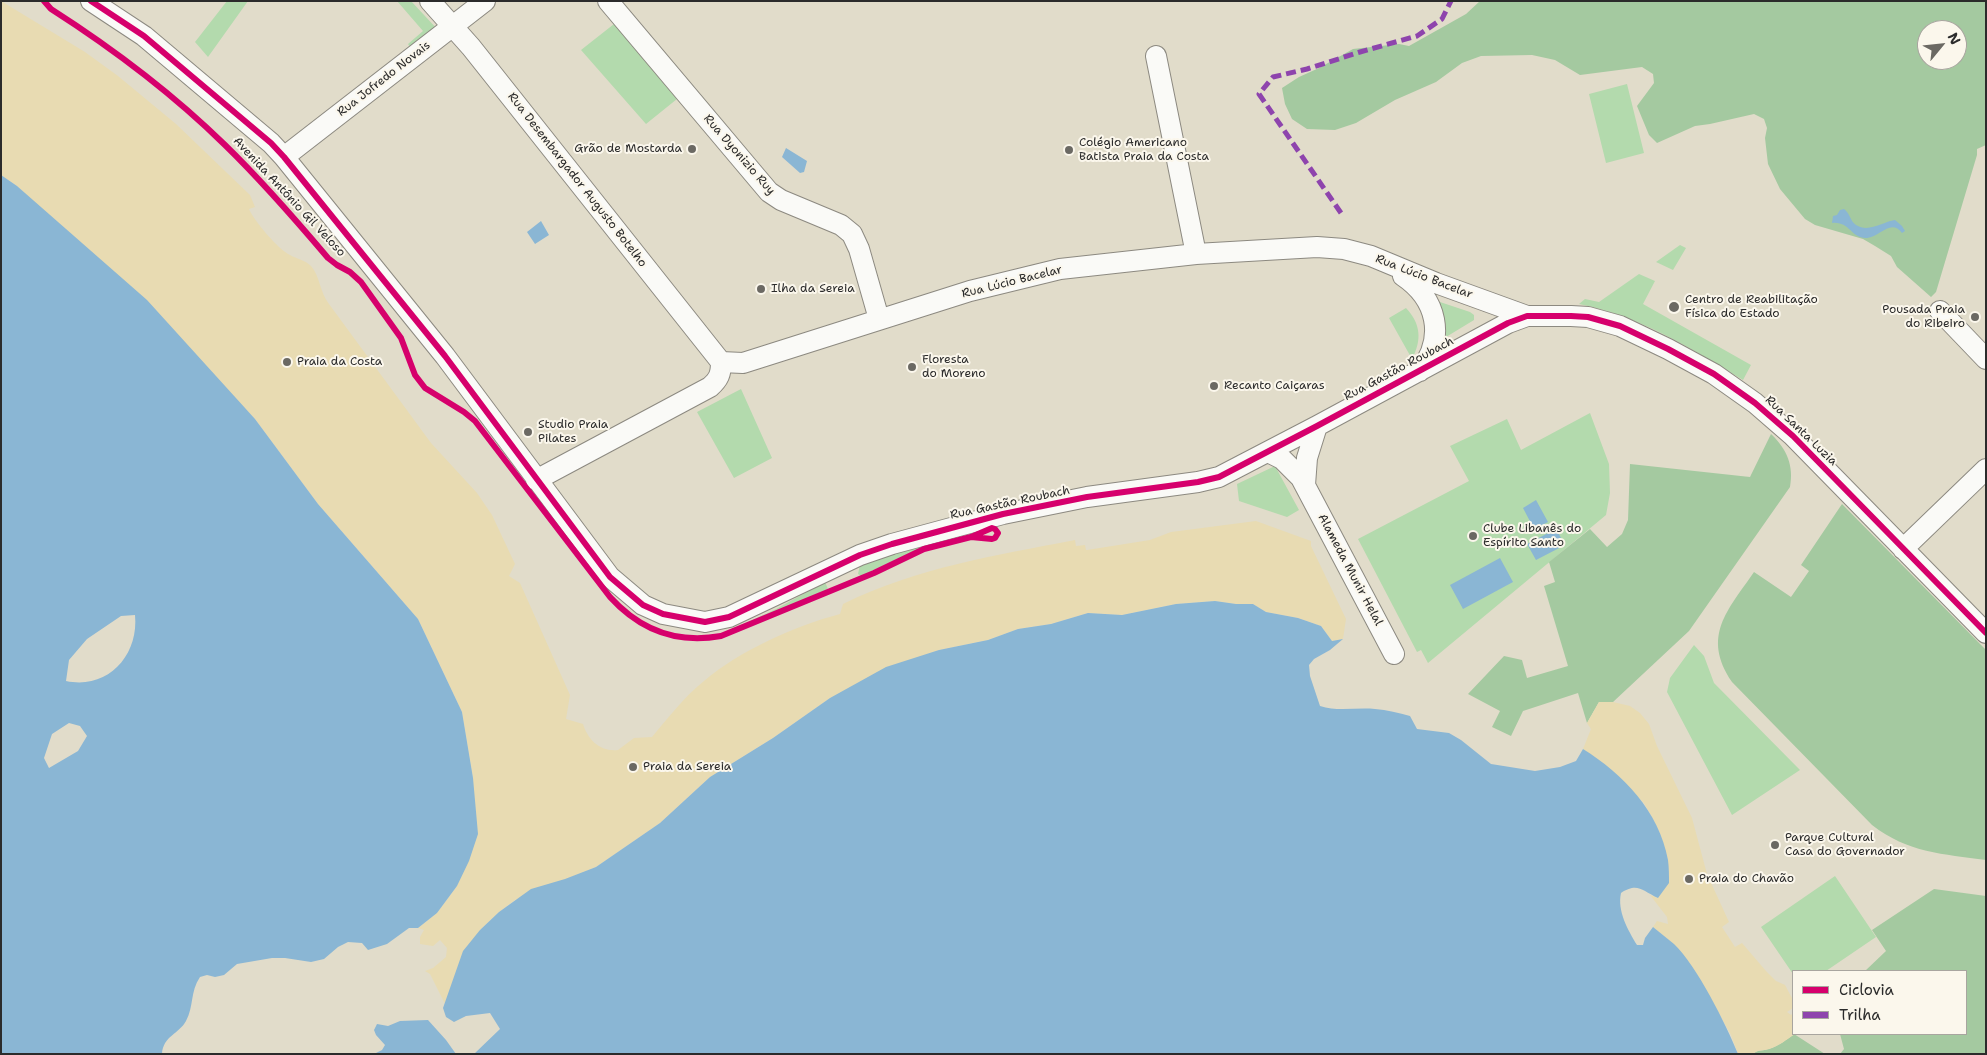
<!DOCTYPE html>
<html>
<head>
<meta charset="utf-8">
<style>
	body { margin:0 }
	#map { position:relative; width:1987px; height:1055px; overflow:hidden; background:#e1dcca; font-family:"Shantell Sans",sans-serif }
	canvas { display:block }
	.frame { position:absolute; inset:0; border:2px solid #2b2b2b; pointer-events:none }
	.legend { position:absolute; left:1792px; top:970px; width:175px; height:65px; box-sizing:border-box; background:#fbf7ec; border:1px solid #a8a59f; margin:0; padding:6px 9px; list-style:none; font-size:15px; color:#2b2b2b }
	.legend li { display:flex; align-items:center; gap:10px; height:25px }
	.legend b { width:25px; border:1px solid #a8a59f }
	.north { position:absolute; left:1917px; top:20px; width:50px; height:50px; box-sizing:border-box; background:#fbf7ec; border:1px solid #a8a59f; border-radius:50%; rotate:62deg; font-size:14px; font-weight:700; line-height:20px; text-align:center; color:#2b2b2b }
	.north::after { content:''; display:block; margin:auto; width:18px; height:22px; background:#6b6963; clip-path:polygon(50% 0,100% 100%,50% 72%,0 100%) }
</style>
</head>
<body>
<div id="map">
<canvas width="1987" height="1055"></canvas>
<div class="frame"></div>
<ul class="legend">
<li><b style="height:6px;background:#d6006c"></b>Ciclovia</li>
<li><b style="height:6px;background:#8e44ad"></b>Trilha</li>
</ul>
<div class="north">N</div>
</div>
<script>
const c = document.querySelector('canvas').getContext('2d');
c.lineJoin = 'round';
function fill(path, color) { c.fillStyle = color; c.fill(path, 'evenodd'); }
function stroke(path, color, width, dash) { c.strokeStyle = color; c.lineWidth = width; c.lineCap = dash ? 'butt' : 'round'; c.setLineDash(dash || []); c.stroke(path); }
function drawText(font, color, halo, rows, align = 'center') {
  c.font = font + ' "Shantell Sans",sans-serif'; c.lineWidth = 4; c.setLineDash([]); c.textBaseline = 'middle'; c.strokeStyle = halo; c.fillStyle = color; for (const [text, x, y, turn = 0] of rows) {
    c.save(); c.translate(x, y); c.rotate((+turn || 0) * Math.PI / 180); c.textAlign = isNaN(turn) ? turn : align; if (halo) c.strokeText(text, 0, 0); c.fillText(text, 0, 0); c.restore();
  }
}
fill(new Path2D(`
	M 227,1 L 248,1 L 208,57 L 195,42 Z
	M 397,1 L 411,1 L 438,30 L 412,50 L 408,44 L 423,31 Z
	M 614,24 L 677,99 L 646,124 L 581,50 Z
	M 1627,84 L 1644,153 L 1606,163 L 1589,94 Z
	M 1680,245 L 1686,248 L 1673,270 L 1656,262 Z
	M 1639,274 L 1655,281 L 1643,304 L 1751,365 L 1743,380 C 1690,348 1640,316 1579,304 L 1585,299 L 1599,302 Z
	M 1437,301 L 1470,312 L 1474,315 L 1474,320 L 1446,337 L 1445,321 Z
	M 1406,308 C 1421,324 1422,340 1412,359 L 1389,318 Z
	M 741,389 L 772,458 L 734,478 L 697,412 Z
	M 1590,413 L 1609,464 L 1610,493 L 1606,515 L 1428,663 L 1421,650 L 1417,652 L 1358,539 L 1469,481 L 1450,446 L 1507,419 L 1521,450 Z
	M 1275,466 L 1299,510 L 1287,517 L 1239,501 L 1237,484 Z
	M 956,536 L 963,536 L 923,547 L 861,576 L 858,574 L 860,565 L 876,558 Z
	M 825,582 L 828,589 L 745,626 L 744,624 L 776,609 Z
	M 1694,645 L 1704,656 L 1714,683 L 1800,770 L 1732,815 L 1667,692 L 1670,678 Z
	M 1835,876 L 1876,937 L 1826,971 L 1793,971 L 1793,974 L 1761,927 Z`), '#b3daad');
fill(new Path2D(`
	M 1480,1 L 1986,1 L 1986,145 L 1977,149 L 1977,155 L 1936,292 L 1931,297 L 1897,267 L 1891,256 L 1875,246 L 1863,239 L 1815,225 L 1805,219 L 1780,189 L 1768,164 L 1765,138 L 1767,128 L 1764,119 L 1754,114 L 1710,124 L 1695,126 L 1657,143 L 1649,135 L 1637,106 L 1654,83 L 1653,74 L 1642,67 L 1580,75 L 1555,60 L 1532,55 L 1481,56 L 1462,63 L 1436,82 L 1395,100 L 1356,123 L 1335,130 L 1307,129 L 1292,119 L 1285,104 L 1282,88 L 1299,77 L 1319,68 L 1353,49 L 1399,44 L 1409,46 L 1466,14 ZM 1927,30 L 1957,30 L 1957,60 L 1927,60 Z
	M 1771,434 C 1787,449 1794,466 1790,487 L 1689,631 L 1613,702 L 1599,702 L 1587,723 L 1578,693 L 1523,711 L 1511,736 L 1492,727 L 1500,711 L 1468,694 L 1504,656 L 1522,660 L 1527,678 L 1568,666 L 1544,586 L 1555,582 L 1549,562 L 1590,529 L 1607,547 L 1622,534 L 1628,520 L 1630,464 L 1750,477 Z
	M 1842,504 L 1986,650 L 1986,860 C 1943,854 1908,853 1872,825 L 1732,682 C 1701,636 1728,610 1754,572 L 1791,597 L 1809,571 L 1801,565 Z
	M 1934,889 L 1986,896 L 1986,1054 L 1840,1054 L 1844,1049 L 1840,1034 L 1966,1034 L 1966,971 L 1865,971 L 1886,951 L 1872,930 Z
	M 1794,1034 L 1825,1054 L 1753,1054 C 1758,1049 1763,1051 1769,1049 C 1778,1046 1786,1040 1794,1034 Z`), '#a4c9a0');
fill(new Path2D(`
	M 1,1 L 85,52 L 118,76 L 176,124 L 250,195 L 255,207 L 249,209 C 254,221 279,250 290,255 C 297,259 305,260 311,266 C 320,276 320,293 329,304 L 431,443 L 477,493 L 492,515 L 515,564 L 509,576 L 520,583 L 570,695 L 566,719 L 583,724 C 588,740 600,752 618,750 L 634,738 L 652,737 C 668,718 684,697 704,681 C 739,651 795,626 840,614 L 843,604 C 919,567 993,556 1075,540 L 1076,546 L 1085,545 L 1086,550 L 1087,550 L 1150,540 L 1171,532 L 1256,521 L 1311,541 L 1311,546 L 1346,619 L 1343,639 L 1332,641 L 1321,626 L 1298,618 L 1266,612 L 1253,604 L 1236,604 L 1215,601 L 1176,604 L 1122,615 L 1088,613 L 1051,624 L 1018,629 L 988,640 L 939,650 L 917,658 L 830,698 L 773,738 L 710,777 L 660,823 L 596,867 L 515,900 L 499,912 L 480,930 L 454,1022 L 430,974 L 425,971 L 433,968 L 446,957 L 447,948 L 440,940 L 433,946 L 420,944 L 420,937 L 424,930 L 418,928 L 437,913 L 457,886 L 473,778 L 462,712 L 418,619 L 318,504 L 255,419 L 17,186 L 1,175 Z
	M 1599,702 L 1613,702 L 1630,706 L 1640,713 L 1649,724 L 1657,746 L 1692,818 L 1707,874 L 1729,922 L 1722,927 L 1735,947 L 1742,943 L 1766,971 L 1776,981 L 1785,985 L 1793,1000 L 1793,1008 L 1787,1012 L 1791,1015 L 1793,1013 L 1795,1034 C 1786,1040 1779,1046 1769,1049 C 1763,1051 1758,1049 1753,1054 L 1738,1054 L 1731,1035 L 1712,1001 L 1675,946 L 1653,927 L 1657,921 L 1668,924 L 1667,917 L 1650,895 L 1658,898 L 1668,860 L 1658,829 L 1644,803 L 1583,749 L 1591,729 L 1587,723 Z`), '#e8dbb2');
fill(new Path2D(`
	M 786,148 L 807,161 L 804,172 L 800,173 L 782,157 Z
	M 1,175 L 17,186 L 147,300 L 255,419 L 318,504 L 418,619 L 462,712 L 473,778 L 478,834 L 469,861 L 457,886 L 437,913 L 418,928 L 409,928 L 387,944 L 368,950 L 362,943 L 348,942 L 338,947 L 324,959 L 311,962 L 285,958 L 272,958 L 237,964 L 224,975 L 215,977 L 207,975 L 200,977 C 190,992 194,1006 186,1021 C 179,1034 163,1036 162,1054 L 1,1054 ZM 135,615 C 139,656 107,690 66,681 L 69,660 L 87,639 L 121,616 ZM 69,723 L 80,726 L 87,736 L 78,751 L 49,768 L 44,758 L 52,734 Z
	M 1844,209 C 1850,213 1850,221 1856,225 C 1869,233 1882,222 1895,220 L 1902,226 L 1905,231 L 1902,233 C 1891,218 1880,237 1867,238 C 1851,239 1850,221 1832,223 L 1833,216 L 1837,215 L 1840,210 Z
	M 541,221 L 549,235 L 535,244 L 527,232 Z
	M 1536,500 L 1548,522 L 1534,529 L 1523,508 Z
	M 1556,529 L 1565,545 L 1536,560 L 1527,544 Z
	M 1500,558 L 1513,582 L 1463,609 L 1450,585 Z
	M 1215,601 L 1236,604 L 1253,604 L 1266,612 L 1298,618 L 1321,626 L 1332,641 L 1343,639 L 1330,650 L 1314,659 L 1309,665 L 1310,676 L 1320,706 C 1338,712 1357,707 1375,709 C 1387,710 1399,713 1410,716 L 1417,729 L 1449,733 L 1461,740 L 1491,764 L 1535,771 L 1560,767 L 1576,761 L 1583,749 C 1623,774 1659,811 1668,860 C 1669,868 1669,876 1669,883 L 1658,898 C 1642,891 1638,882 1621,893 C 1617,911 1628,930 1637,945 L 1643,945 L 1645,938 L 1653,927 C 1660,933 1667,938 1674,944 C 1697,966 1726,1024 1738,1054 L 474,1054 L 500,1029 L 490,1013 L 466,1016 L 454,1022 L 446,1017 L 443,1008 L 463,951 L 480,930 L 499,912 L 531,889 L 565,879 L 596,867 L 660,823 L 710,777 L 773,738 L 830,698 L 886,667 L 939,650 L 988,640 L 1018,629 L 1051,624 L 1088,613 L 1122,615 L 1176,604 Z
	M 428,1020 L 446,1040 L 456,1054 L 374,1054 L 382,1050 L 385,1045 L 376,1035 L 374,1030 L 377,1024 L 388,1026 L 400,1021 Z`), '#8ab6d4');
const minor = new Path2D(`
	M 91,1 L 144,36 L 271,143 L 284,157 L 445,356 L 610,577 L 643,605 L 663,614 L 705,622 L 729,617 L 860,555 L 892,544 L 1003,514 L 1087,497 L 1198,482 L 1219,477 L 1317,426 L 1508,323 L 1527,316 L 1571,316 L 1588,317 L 1620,326 L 1668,349 L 1714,374 L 1755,403 L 1793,436 L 1986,633
	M 430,1 L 471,47 L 721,362
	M 608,1 L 769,192 L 781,200 L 841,225 L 852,234 L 859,249 L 879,319
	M 1156,56 L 1196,254
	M 284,157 L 485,1
	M 1403,276 C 1437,299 1446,337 1420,371
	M 1940,311 L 1986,359
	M 721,362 L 743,363 L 970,291 L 1060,269 L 1196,254 L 1317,247 L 1344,249 L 1371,256 L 1436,283 L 1527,316
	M 1268,452 L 1282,459 L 1301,478 L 1394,654
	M 536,480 L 710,387 C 719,379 721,374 721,362
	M 1305,485 L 1307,458 L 1317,426
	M 1903,549 L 1986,469`);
stroke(minor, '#8c8980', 22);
stroke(minor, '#fafaf7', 20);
stroke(new Path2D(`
	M 1341,213 L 1259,94 L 1273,77 L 1307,69 L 1360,52 L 1417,36 L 1442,19 L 1451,1`), '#8e44ad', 5, [10, 5]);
stroke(new Path2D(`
	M 44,1 L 51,9 C 112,48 173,94 225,145 C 262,181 295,219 328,258 L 337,265 L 350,272 L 361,282 L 401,338 L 415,375 L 425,388 L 464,412 L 475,421 L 610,597 C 640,630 677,644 721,636 L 874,573 L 924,549 L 971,537 L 992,528 L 995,529 L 998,533 L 995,538 L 992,539 L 971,537
	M 91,1 L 144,36 L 271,143 L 284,157 L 445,356 L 610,577 L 643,605 L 663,614 L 705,622 L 729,617 L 860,555 L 892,544 L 1003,514 L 1087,497 L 1198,482 L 1219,477 L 1317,426 L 1508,323 L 1527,316 L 1571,316 L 1588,317 L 1620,326 L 1668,349 L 1714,374 L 1755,403 L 1793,436 L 1986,633`), '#d6006c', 6);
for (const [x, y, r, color] of [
	[692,149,5,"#6b6963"],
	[1069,150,5,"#6b6963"],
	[761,289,5,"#6b6963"],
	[1674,307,6,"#6b6963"],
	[1975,317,5,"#6b6963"],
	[287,362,5,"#6b6963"],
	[912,367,5,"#6b6963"],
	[1214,386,5,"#6b6963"],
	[528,432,5,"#6b6963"],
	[1473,536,5,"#6b6963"],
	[633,767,5,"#6b6963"],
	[1775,845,5,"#6b6963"],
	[1689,879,5,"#6b6963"]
]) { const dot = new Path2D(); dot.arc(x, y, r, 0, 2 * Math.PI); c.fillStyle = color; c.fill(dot); stroke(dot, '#fbf7ec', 2); }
drawText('12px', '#2b2b2b', '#fbf7ec', [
	["Rua Jofredo Novais",384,79,-38],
	["Rua Dyonizio Ruy",739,155,49],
	["Rua Desembargador Augusto Botelho",577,180,52],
	["Avenida Antônio Gil Veloso",289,197,47],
	["Rua Lúcio Bacelar",1424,277,21],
	["Rua Lúcio Bacelar",1012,282,-14],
	["Rua Gastão Roubach",1399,369,-28],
	["Rua Santa Luzia",1801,431,44],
	["Rua Gastão Roubach",1010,503,-12],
	["Alameda Munir Helal",1350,570,62]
]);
drawText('12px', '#2b2b2b', '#fbf7ec', [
	["Colégio Americano",1079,143],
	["Batista Praia da Costa",1079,157],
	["Grão de Mostarda",682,149,"right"],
	["Ilha da Sereia",771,289],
	["Centro de Reabilitação",1685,300],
	["Física do Estado",1685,314],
	["Pousada Praia",1965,310,"right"],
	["do Ribeiro",1965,324,"right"],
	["Floresta",922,360],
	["do Moreno",922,374],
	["Praia da Costa",297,362],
	["Recanto Caiçaras",1224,386],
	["Studio Praia",538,425],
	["Pilates",538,439],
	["Clube Libanês do",1483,529],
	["Espírito Santo",1483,543],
	["Praia da Sereia",643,767],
	["Parque Cultural",1785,838],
	["Casa do Governador",1785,852],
	["Praia do Chavão",1699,879]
], 'left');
</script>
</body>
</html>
